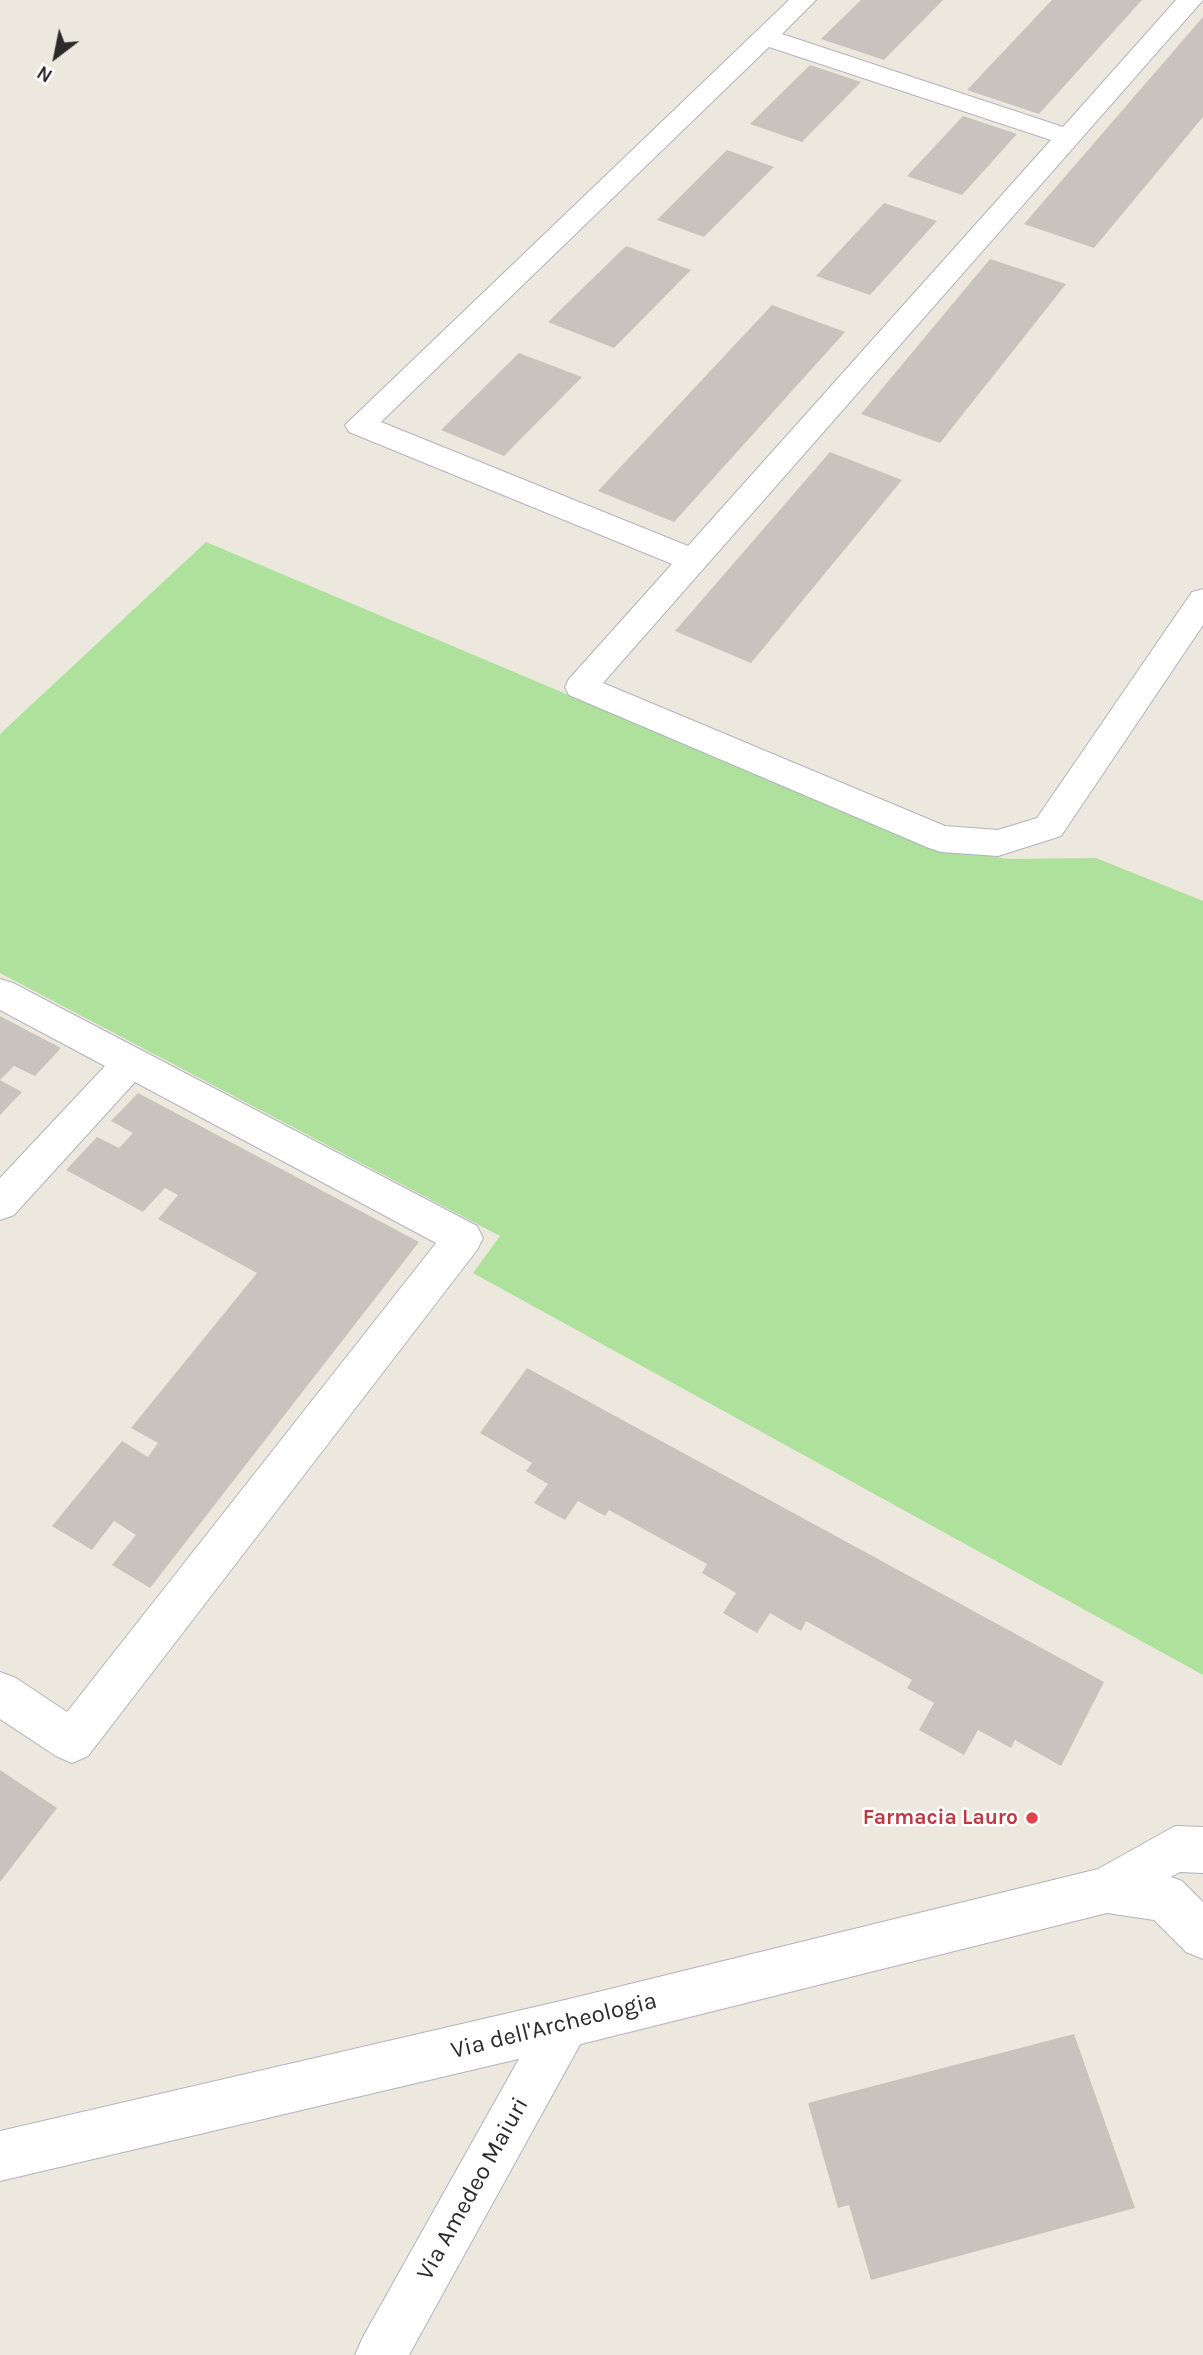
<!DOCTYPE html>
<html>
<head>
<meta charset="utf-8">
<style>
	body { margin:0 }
	#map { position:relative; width:1203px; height:2355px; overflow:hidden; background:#ede8de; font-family:Karla,sans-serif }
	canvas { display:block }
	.north { position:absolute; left:21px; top:21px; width:70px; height:70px; -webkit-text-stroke:5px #fff; paint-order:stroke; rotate:212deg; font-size:19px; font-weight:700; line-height:28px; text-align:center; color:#2b2b2b }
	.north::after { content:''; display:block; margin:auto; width:24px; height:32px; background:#2b2b2b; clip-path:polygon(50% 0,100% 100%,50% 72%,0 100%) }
</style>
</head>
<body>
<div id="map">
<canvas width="1203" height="2355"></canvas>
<div class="north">N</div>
</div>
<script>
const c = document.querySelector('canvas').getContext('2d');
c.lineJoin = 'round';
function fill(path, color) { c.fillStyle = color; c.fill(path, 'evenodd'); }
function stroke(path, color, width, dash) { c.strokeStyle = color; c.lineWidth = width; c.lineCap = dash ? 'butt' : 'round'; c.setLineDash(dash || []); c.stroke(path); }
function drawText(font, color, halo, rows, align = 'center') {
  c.font = font + ' Karla,sans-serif'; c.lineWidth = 5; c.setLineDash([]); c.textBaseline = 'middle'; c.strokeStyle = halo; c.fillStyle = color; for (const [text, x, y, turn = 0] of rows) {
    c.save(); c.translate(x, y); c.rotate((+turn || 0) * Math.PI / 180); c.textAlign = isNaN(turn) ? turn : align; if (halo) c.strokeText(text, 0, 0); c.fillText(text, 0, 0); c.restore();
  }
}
fill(new Path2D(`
	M 206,542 L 924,845 L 1008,859 L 1096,858 L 1203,901 L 1203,1675 L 473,1273 L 500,1236 L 0,973 L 0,734 Z`), '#aee19c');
fill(new Path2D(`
	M 861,0 L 943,0 L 884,60 L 821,39 Z
	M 1052,0 L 1142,0 L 1039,114 L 967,90 Z
	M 1203,17 L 1203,117 L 1094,248 L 1024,224 Z
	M 810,65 L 861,82 L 802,142 L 750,124 Z
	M 963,116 L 1017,134 L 962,195 L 907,176 Z
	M 727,150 L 774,167 L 704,237 L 657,220 Z
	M 884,203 L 937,221 L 870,295 L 816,276 Z
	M 626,246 L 691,270 L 614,348 L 548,322 Z
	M 990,259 L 1066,284 L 940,443 L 861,414 Z
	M 772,305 L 845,332 L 674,522 L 598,491 Z
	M 519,353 L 582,377 L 504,456 L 441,430 Z
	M 830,452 L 902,480 L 751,663 L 675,631 Z
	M 0,1016 L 61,1048 L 35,1076 L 14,1066 L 0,1080 L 22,1092 L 0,1115 Z
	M 138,1093 L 419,1242 L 150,1588 L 112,1565 L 136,1535 L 114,1521 L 92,1550 L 52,1526 L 122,1441 L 148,1457 L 158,1443 L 131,1428 L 257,1273 L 158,1219 L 178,1195 L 165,1188 L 143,1212 L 66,1170 L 97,1137 L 119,1148 L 133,1133 L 111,1121 Z
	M 527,1368 L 1104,1682 L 1061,1766 L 1015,1740 L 1011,1748 L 978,1730 L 964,1755 L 919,1730 L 934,1703 L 907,1688 L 912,1680 L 806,1621 L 801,1631 L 770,1613 L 757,1633 L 723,1613 L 736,1593 L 702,1573 L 707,1564 L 609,1510 L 605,1516 L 578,1501 L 565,1520 L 534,1503 L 548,1484 L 526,1471 L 532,1463 L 480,1433 Z
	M 0,1770 L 57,1808 L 0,1882 Z
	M 1074,2034 L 1135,2208 L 871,2280 L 849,2205 L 838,2208 L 808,2103 Z`), '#c8c4bd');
const minor = new Path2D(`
	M 789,0 L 816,0 L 782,34 L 1063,127 L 1176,0 L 1203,0 L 603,683 L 945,826 L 998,830 L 1037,818 L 1192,592 L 1203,589 L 1203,625 L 1061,836 L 998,856 L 941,852 L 929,848 L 569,695 L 565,687 L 569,679 L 672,564 L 349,432 L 345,425 ZM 769,47 L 1051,140 L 688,546 L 381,422 Z
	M 0,979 L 13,983 L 477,1226 L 483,1238 L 477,1250 L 88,1756 L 72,1763 L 56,1756 L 0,1719 L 0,1672 L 16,1678 L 67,1712 L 436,1243 L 135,1082 L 14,1215 L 0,1220 L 0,1178 L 105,1066 L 0,1010 Z
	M 565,2000 L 582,2007 L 589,2024 L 582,2041 L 409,2355 L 355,2355 L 363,2337 L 548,2007 Z`);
const tertiary = new Path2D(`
	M 1175,1826 L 1203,1827 L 1203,1873 L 1180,1872 L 1171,1877 L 1182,1881 L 1203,1902 L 1203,1959 L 1186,1952 L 1154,1920 L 1107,1913 L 565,2048 L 0,2181 L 0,2131 L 565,2000 L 1098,1869 Z`);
stroke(minor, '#b1b3be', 2);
stroke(tertiary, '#b1b3be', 2);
fill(minor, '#fff');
fill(tertiary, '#fff');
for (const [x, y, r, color] of [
	[1032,1818,7,"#e0444e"]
]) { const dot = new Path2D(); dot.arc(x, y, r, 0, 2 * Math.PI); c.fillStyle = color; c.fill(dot); stroke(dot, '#fff', 2.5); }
drawText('bold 21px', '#be3a42', '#fff', [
	["Farmacia Lauro",1018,1818]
], 'right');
drawText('24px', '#2b2b2b', '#fff', [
	["Via dell'Archeologia",554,2026,-14],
	["Via Amedeo Maiuri",473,2189,-61]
]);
</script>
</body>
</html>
